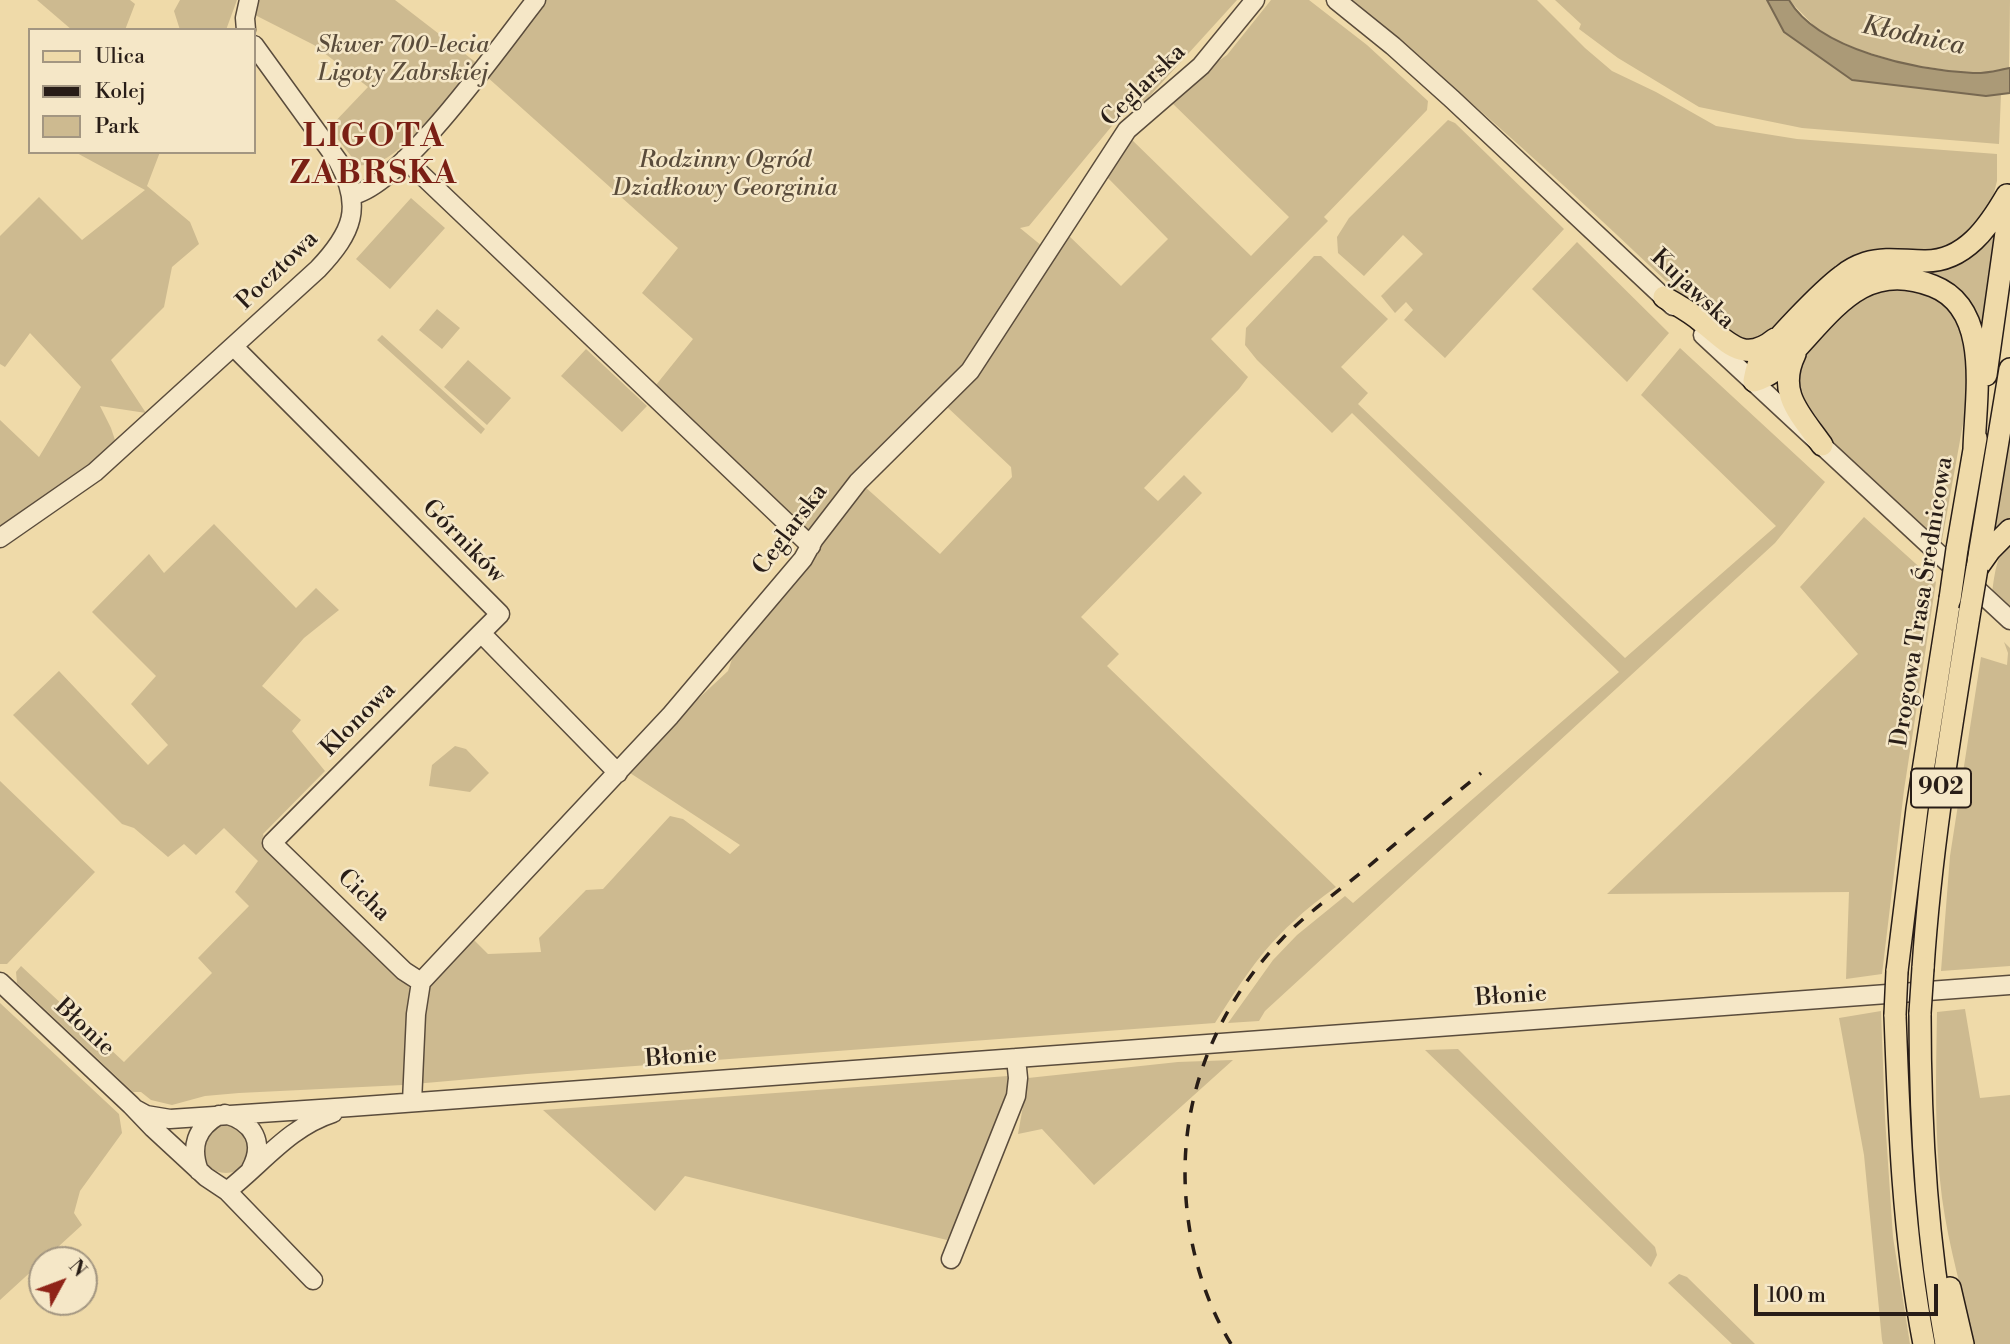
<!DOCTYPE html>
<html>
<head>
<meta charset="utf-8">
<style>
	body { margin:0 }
	#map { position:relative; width:2010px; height:1344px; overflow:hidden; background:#efdaa9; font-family:"Libre Bodoni",serif }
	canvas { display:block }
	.legend { position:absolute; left:28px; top:28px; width:228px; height:126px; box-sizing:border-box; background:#f5e7c7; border:2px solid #a39681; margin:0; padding:9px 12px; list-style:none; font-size:21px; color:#281d17 }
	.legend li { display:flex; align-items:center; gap:14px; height:35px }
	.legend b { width:35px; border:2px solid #a39681 }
	.north { position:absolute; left:28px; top:1246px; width:70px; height:70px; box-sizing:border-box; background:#f5e7c7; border:2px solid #a39681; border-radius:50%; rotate:49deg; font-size:19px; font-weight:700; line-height:28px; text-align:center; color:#281d17 }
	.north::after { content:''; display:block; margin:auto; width:24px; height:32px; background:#8f2418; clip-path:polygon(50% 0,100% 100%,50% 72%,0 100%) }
	.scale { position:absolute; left:1754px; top:1284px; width:184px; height:32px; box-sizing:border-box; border:4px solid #281d17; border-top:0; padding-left:9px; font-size:21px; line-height:24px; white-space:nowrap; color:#281d17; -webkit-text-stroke:5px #f5e7c7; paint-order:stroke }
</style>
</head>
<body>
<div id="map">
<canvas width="2010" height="1344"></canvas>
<ul class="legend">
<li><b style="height:9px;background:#efdaa9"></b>Ulica</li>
<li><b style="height:9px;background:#281d17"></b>Kolej</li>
<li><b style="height:19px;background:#cdba90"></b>Park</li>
</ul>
<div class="north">N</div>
<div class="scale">100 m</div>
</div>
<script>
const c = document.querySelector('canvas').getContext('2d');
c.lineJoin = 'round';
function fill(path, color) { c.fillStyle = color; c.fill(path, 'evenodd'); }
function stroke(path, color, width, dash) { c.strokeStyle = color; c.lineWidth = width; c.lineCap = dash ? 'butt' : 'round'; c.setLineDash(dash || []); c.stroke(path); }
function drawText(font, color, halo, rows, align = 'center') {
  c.font = font + ' "Libre Bodoni",serif'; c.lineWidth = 5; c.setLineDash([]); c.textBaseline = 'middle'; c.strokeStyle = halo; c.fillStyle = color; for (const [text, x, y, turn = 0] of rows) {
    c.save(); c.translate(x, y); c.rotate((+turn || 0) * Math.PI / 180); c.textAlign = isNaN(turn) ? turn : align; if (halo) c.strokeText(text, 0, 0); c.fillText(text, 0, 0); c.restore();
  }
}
fill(new Path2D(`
	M 37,0 L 130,0 L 135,4 L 125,30 L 72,30 Z
	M 180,0 L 237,0 L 226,30 L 180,30 L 174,11 Z
	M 259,0 L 395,0 L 478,64 L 425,130 L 422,128 C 402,145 386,167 358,165 L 329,128 L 368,87 L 314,45 L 255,15 Z
	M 544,0 L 1237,0 L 1137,110 L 1132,106 L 1116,121 L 1029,226 L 1020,228 L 1042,246 L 968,359 L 888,443 L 809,537 L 652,390 L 693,339 L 642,293 L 678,248 L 486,76 Z
	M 1271,0 L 1309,0 L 1367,45 L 1428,101 L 1427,110 L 1324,217 L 1328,221 L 1211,339 L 1248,377 L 1239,389 L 1144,488 L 1158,501 L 1184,475 L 1202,493 L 1081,617 L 1119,654 L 1107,666 L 1336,887 C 1321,898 1306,909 1293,922 C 1261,950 1238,987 1215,1023 L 527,1074 L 403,1085 L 239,1093 L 205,1096 L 172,1105 L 151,1100 L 141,1092 L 133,1092 L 17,983 L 16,972 L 21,966 L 124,1062 L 212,973 L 198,958 L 249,906 L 235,892 L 258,861 L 224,828 L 196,855 L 184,844 L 168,857 L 134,828 L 122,824 L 13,715 L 59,671 L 148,765 L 168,745 L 131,704 L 156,676 L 92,612 L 149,554 L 164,573 L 214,524 L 296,608 L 316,588 L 339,610 L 304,638 L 262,686 L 301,720 L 292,731 L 325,771 L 263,834 L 267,848 L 352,927 L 410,988 L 430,983 L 473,939 L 488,954 L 541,952 L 539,938 L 586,890 L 603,889 L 670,816 L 683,819 L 730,854 L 740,845 L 627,771 L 669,726 L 728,671 L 733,656 L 827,538 L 864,486 L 940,554 L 1012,477 L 1011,467 L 946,406 L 1067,234 L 1121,286 L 1168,239 L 1105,175 L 1129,137 L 1251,256 L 1289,217 L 1170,101 L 1201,73 L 1227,55 Z
	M 1345,0 L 1537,0 L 1585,48 L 1612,71 L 1656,92 L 1716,126 L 1797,139 L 1997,154 L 1997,181 L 1992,201 L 1983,221 L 1949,250 L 1867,257 L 1770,339 L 1732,343 C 1607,226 1482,104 1345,0 Z
	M 1555,0 L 1767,0 L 1784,32 L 1986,96 L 2001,94 L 1999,144 L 1802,128 L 1699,107 L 1618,58 L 1579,29 L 1581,24 Z
	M 1789,0 L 2010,0 L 2009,68 L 1975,74 L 1907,64 L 1860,50 L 1821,33 Z
	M 1448,120 L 1455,123 L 1564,229 L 1445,358 L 1404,320 L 1413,310 L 1406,302 L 1395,313 L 1381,296 L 1423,254 L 1403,235 L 1364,276 L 1338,253 L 1337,237 L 1349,218 Z
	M 75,152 L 160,152 L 147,186 L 190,222 L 199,244 L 172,267 L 164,307 L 111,360 L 146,413 L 100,406 L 111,428 L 115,440 L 84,472 L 0,529 L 0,420 L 39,457 L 81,387 L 30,333 L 5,367 L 0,364 L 0,236 L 39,197 L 82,240 L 145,190 Z
	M 411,198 L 445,228 L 390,289 L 356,259 Z
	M 2000,224 L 1984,337 L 1977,323 L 1888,272 L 1761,367 L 1856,274 L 1929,267 Z
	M 1577,242 L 1669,333 L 1627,382 L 1532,289 Z
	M 1314,256 L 1321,256 L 1388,319 L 1341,367 L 1368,393 L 1358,404 L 1625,658 L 1776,526 L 1641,395 L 1680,348 L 1825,482 L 1775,543 L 1265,1011 L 1259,1021 L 1228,1023 L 1273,960 L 1297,935 L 1345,896 L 1353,903 L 1619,672 L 1352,413 L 1332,433 L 1257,360 L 1245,345 L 1246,328 Z
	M 1900,283 L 1942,299 L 1968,335 L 1968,396 L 1941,546 L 1842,454 L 1808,416 L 1792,371 L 1799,357 L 1850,301 Z
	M 437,309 L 460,328 L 442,349 L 419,330 Z
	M 382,335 L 485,429 L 481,434 L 377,340 Z
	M 586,349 L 647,406 L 622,432 L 561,376 Z
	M 468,360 L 511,398 L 487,425 L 444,387 Z
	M 2010,425 L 2010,520 L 1996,533 L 1992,531 Z
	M 1864,517 L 1936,582 L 1904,790 L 1882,974 L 1846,979 L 1849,892 L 1607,894 L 1858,654 L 1800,587 Z
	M 2010,537 L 2010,610 L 1992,593 C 1995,571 1997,555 2010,537 Z
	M 2004,642 L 2010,648 L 2010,966 L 1941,971 L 1950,856 L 1981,657 L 2007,665 L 2008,653 Z
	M 455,746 L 466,749 L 489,773 L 470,792 L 429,786 L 432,765 Z
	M 0,781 L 95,872 L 7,964 L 0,964 Z
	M 0,1003 L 119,1114 L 122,1133 L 80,1191 L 74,1213 L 82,1225 L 0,1300 Z
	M 1965,1009 L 1980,1098 L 2010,1095 L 2010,1344 L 1975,1344 C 1963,1296 1949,1248 1942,1198 C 1934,1136 1936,1074 1937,1012 Z
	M 1881,1011 L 1885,1118 L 1893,1237 L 1910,1344 L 1883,1344 L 1882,1340 L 1864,1155 L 1839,1018 Z
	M 1458,1049 L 1655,1247 L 1657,1255 L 1651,1267 L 1425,1050 Z
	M 1233,1060 L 1094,1185 L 1042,1129 L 1018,1134 L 1028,1078 L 1178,1062 Z
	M 1008,1076 L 1008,1104 L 947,1240 L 685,1176 L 655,1211 L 543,1110 Z
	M202 1149a24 24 0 1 1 48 0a24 24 0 1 1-48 0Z
	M 1679,1274 L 1687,1277 L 1755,1344 L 1732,1344 L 1668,1283 Z`), '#cdba90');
const water = new Path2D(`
	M 1767,0 L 1789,0 C 1819,51 1918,70 1973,73 C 1985,74 1998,70 2010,68 L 2010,93 L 1986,96 L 1852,80 L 1784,32 Z`);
fill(water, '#ab9a77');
stroke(water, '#776851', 2);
const minor = new Path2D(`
	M 1336,0 L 1393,46 L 1452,99 L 1673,306
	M 246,30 L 245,18 L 249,0
	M 405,159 L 811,546
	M 352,195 C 401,187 502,43 536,0
	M 1703,335 L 2010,620
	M 234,347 L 500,614 L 481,633 L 618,773
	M 0,538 L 95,472 L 318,269 C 353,232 363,207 338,161 L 254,45
	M 0,982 L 131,1105 L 153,1128 L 206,1177 L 227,1191 L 313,1280
	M 421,982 L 404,971 L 272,843 L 481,633
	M 412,1102 L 416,1014 L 421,982 L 670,716 L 803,559 L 814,539 L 858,482 L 970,371 L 1127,130 L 1201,66 L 1255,0
	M 135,1109 L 146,1115 L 170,1119 L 350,1107 L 2010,985
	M 225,1114 C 254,1122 265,1143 251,1169
	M 199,1171 C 190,1147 196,1128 219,1115
	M 227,1191 C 262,1164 289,1127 333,1113
	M 951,1259 L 1016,1096 L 1018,1078 L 1016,1058`);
const major = new Path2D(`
	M 1664,297 C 1677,305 1691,312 1702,322 C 1727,341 1743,365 1775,339
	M 1795,354 C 1776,393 1801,415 1822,445
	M 1986,375 L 2010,204
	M 1754,381 C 1774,375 1781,364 1795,350 C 1836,306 1867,260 1933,286 C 1993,309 1975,399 1974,450
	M 1754,381 C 1755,376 1756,370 1758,365 C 1768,346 1823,290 1842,276 C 1849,270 1857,266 1866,263 C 1885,257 1904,261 1924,261 C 1965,262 1989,226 2007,195
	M 1957,549 L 1976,438
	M 1978,567 L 1990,550 L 2010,530
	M 1977,568 L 2010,369
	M 1923,968 C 1931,847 1951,729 1970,610
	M 1897,971 L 1917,809 L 1950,599
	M 1920,1013 C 1920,1124 1926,1235 1946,1344
	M 1895,1015 C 1899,1125 1903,1235 1924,1344
	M 1950,1288 L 1963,1344`);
stroke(minor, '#5a4c3c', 21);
stroke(major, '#281d17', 24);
stroke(minor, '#f5e7c7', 18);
stroke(major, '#efdaa9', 21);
stroke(new Path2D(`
	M 1231,1344 C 1200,1293 1185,1232 1185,1172 C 1185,1085 1221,1002 1282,939 C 1306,914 1336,893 1363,871 C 1402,838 1442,805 1481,773`), '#281d17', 3.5, [12, 12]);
const majorBridge = new Path2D(`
	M 1950,599 L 1957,549
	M 1970,610 L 1977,568
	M 1920,1013 L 1923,968
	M 1895,1015 L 1897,971`);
stroke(majorBridge, '#281d17', 24, []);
stroke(majorBridge, '#efdaa9', 21);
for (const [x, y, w] of [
	[1941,788,60]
]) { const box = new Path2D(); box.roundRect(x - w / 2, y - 19.5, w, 39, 5); c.fillStyle = '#f5e7c7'; c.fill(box); stroke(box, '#281d17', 2); }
drawText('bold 23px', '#281d17', null, [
	["902",1941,788]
]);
drawText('italic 24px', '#5a4c3b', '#f5e7c7', [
	["Skwer 700-lecia",403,46],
	["Ligoty Zabrskiej",403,74],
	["Rodzinny Ogród",725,161],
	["Działkowy Georginia",725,189]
]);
drawText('24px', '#281d17', '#f5e7c7', [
	["Ceglarska",1144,86,-44],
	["Pocztowa",278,271,-44],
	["Kujawska",1692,290,43],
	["Ceglarska",791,530,-53],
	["Górników",463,542,45],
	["Drogowa Trasa Średnicowa",1923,602,-81],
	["Klonowa",359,720,-45],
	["Cicha",363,896,44],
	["Błonie",1511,997,-4],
	["Błonie",84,1028,43],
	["Błonie",681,1058,-4]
]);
drawText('italic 26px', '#564939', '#f5e7c7', [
	["Kłodnica",1913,37,12]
]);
c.letterSpacing = '2px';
drawText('bold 32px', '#7a1f14', '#f5e7c7', [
	["LIGOTA",374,138],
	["ZABRSKA",374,175]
]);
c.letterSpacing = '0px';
</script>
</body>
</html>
